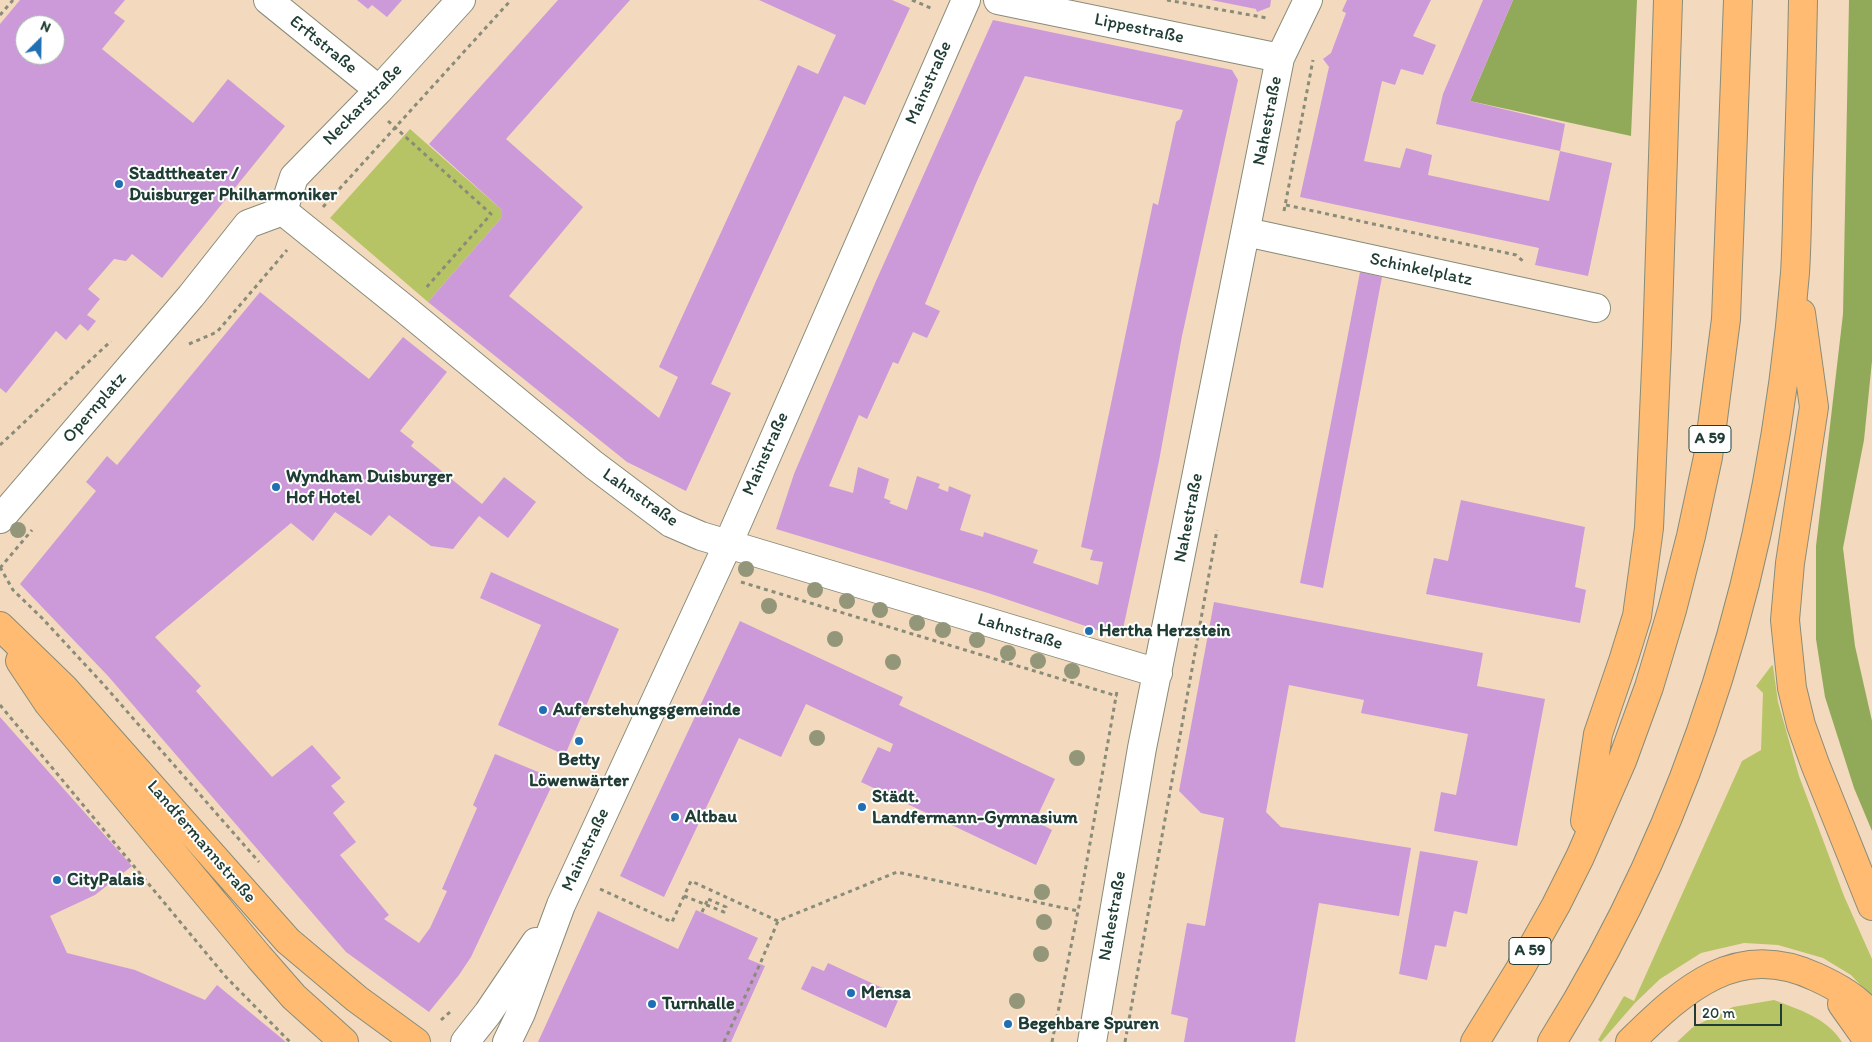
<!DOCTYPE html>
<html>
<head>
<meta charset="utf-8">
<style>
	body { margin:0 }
	#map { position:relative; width:1872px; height:1042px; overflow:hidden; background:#f3dabe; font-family:Itim,sans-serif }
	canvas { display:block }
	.north { position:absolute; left:15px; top:15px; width:50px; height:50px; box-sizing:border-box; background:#fff; border:1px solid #a5b1ae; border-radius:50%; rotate:23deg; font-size:14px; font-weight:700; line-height:20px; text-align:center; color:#1f3d34 }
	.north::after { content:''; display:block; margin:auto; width:18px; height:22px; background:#1f6fb2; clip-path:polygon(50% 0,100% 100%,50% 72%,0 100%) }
	.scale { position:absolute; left:1694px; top:1004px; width:88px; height:22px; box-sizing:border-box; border:2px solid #1f3d34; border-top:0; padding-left:6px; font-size:15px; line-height:18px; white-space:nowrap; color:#1f3d34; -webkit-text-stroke:4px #fff; paint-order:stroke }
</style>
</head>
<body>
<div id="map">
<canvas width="1872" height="1042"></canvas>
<div class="north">N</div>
<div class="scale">20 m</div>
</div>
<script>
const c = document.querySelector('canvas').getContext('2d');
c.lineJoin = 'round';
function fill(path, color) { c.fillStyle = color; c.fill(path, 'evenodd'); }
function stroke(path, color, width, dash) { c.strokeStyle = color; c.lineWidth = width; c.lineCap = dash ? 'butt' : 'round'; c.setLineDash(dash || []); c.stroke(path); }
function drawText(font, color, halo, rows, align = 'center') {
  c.font = font + ' Itim,sans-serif'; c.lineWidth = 4; c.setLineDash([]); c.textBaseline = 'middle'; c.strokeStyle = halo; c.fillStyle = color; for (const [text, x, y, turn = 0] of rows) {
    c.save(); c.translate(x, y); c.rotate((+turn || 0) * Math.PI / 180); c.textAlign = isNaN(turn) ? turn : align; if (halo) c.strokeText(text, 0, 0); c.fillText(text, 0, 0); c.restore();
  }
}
fill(new Path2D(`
	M 410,129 L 502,210 L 502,217 L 428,302 L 330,218 Z
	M 1772,665 L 1773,666 L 1778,702 L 1799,776 L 1844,896 L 1872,959 L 1872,997 L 1851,975 L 1823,958 L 1778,945 L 1744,943 L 1701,953 L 1660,979 L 1635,1003 L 1601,1042 L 1598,1040 L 1624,996 L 1634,1001 L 1742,761 L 1761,750 L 1763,693 L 1756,686 Z
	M 1774,1000 C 1800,1010 1827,1018 1842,1042 L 1677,1042 L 1693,1027 L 1733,1007 Z`), '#b7c465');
fill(new Path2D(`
	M 1513,0 L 1637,0 L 1631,136 L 1470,101 Z
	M 1849,0 L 1872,0 L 1872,361 L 1864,440 L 1843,548 L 1855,646 L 1872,721 L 1872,831 L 1854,788 L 1825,697 L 1816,639 L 1816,546 L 1843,314 Z`), '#91aa5a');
fill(new Path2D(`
	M 20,0 L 125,0 L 114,13 L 125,21 L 102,49 L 193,123 L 228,79 L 285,126 L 162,278 L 132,254 L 126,261 L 114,259 L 88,289 L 100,299 L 87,315 L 96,321 L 88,331 L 80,324 L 66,340 L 56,331 L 6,393 L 0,388 L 0,24 ZM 25,25 L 55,25 L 55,55 L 25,55 Z
	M 357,0 L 402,0 L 387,17 L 372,5 L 368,9 Z
	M 558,0 L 630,0 L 506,139 L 583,207 L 509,296 L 659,418 L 678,377 L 659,367 L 798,65 L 818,74 L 836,35 L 759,0 L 892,0 L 910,8 L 865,105 L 844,96 L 765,266 L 711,384 L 731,393 L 686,491 L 627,462 L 428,302 L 502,217 L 502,210 L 429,144 Z
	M 1211,0 L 1271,0 L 1270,7 L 1257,12 L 1256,9 Z
	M 1347,0 L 1431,0 L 1413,36 L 1436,45 L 1423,75 L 1401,69 L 1395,85 L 1382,81 L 1364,161 L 1400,168 L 1406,148 L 1432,155 L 1428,175 L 1549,201 L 1560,151 L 1612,163 L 1588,276 L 1535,265 L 1539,248 L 1300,197 L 1329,67 L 1323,59 L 1331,53 L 1346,13 L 1342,11 Z
	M 1483,0 L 1513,0 L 1470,101 L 1565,124 L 1560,151 L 1436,124 L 1443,94 Z
	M 993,20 L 1232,70 L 1238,80 L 1182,336 L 1159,461 L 1123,629 L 1112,635 L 988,593 L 776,529 L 794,474 L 876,281 ZM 1025,76 L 1183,110 L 1180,119 L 1176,122 L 1158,205 L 1153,203 L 1081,547 L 1093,550 L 1090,560 L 1103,562 L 1098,585 L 1033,563 L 1038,550 L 984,532 L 983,537 L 960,530 L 971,495 L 949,486 L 948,492 L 938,488 L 940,484 L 917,476 L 907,510 L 889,503 L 891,501 L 884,498 L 889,479 L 858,467 L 853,493 L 829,486 L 859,415 L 867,419 L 893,362 L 898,364 L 913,332 L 927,338 L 940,311 L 925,304 L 977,181 Z
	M 1360,272 L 1382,277 L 1323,588 L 1300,583 Z
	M 260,292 L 369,379 L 403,337 L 447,372 L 400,431 L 414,442 L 411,446 L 482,504 L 504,477 L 536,502 L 508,538 L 479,516 L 453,549 L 431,546 L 389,515 L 371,536 L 335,512 L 313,541 L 291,523 L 155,637 L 201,686 L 196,691 L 272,777 L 312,745 L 341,778 L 331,786 L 345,802 L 333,813 L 356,842 L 340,855 L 389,915 L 384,919 L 419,943 L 430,928 L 447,891 L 442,889 L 477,808 L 473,805 L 495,754 L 555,779 L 471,957 L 459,975 L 429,1012 L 346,952 L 108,676 L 20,584 L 96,491 L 86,482 L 107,456 L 117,465 Z
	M 1461,500 L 1585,527 L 1575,587 L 1586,590 L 1580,623 L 1426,594 L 1434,558 L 1448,561 Z
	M 491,572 L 619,629 L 565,755 L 498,725 L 541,625 L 480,598 Z
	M 1214,602 L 1483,653 L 1477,686 L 1545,699 L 1517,846 L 1434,831 L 1441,792 L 1456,795 L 1468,734 L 1361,713 L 1364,700 L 1289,685 L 1266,812 L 1281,827 L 1411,848 L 1399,916 L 1319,903 L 1295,1042 L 1184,1042 L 1188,1018 L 1171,1014 L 1187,923 L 1205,926 L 1224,818 L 1201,813 L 1179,791 Z
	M 740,621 L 903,697 L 899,705 L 1055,779 L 1035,821 L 1052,830 L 1036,865 L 861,782 L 878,747 L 890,752 L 893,744 L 806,704 L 781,757 L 739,738 L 664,897 L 620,876 Z
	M 0,717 L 132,866 L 95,895 L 50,916 L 67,953 L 135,970 L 205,1000 L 217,985 L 286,1042 L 0,1042 Z
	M 1420,851 L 1478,861 L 1467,914 L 1454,911 L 1446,947 L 1435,945 L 1427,980 L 1399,974 Z
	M 696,910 L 758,938 L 748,959 L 765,966 L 731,1042 L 538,1042 L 598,911 L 678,949 Z
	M 828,963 L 900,996 L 886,1028 L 801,989 L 812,966 L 824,971 Z`), '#cc9ad9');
const minor = new Path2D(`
	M 268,0 L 379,90
	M 998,0 L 1280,58
	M 283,211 L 406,310 L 594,465 L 671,523 L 701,536 L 1158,673
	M 283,211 L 294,177 L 379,90 L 461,0
	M 1246,232 L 1596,308
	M 0,519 L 191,296 L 248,224 L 283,211
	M 465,1042 L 488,1013 L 536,942
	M 507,1042 L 521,1013 L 561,905 L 728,544 L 966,0
	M 1092,1042 L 1142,748 L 1280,58 L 1308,0`);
const major = new Path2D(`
	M 0,626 L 64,688 L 288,941 L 357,999 L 416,1042
	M 20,661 L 48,703 L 259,957 L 294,997 L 344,1042`);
const highway = new Path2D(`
	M 1801,313 L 1814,407 L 1790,563 L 1785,620 L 1792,688 L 1801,725 L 1815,764 L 1872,906
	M 1585,821 L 1598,734 L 1624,658 L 1637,616 L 1649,528 L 1657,345 L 1668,0
	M 1842,1004 L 1869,1042
	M 1475,1042 L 1520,969 L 1556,905 L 1580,857 L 1622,761 L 1649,687 L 1672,610 L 1691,536 L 1708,457 L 1726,319 L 1738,0
	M 1552,1042 C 1698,809 1773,546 1795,273 C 1797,242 1797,211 1798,180 C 1800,120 1802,60 1803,0
	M 1630,1042 C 1684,989 1737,940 1816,977 C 1838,987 1857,998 1872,1016`);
stroke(minor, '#898c79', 30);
stroke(major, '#898c79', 30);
stroke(highway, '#898c79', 30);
stroke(new Path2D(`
	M 912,0 L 933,9
	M 1167,0 L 1267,18
	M 0,15 L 13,0
	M 388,121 L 491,214 L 425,289
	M 1286,205 L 1516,255 L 1524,262
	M 323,207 L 511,0
	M 1284,211 L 1313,60
	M 189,344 L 217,332 L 287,250
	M 0,445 L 111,341
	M 0,567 L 13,590 L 42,618 L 103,684 L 259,862
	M 0,568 L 32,530
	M 741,582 L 1117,696
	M 0,705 L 226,977 L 290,1042
	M 600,889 L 672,922 L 691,881 L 778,921 L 897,872 L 1078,911
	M 684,896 L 724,912 L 726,907 L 708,899
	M 441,1020 L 450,1012
	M 724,1042 L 760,964 L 778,921
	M 1052,1042 L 1078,911 L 1117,691
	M 1125,1042 L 1217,530`), '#898c79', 3, [4, 4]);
stroke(minor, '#fff', 28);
stroke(major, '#ffbb71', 28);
stroke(highway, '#ffbb71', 28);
stroke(new Path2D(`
	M 702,912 L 708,899`), '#898c79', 3, [4, 4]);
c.fillStyle = '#939679';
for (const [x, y] of [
	[18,530],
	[746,569],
	[815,590],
	[847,601],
	[769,606],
	[880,610],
	[917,623],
	[943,630],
	[835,639],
	[977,640],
	[1008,653],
	[1038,661],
	[893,662],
	[1072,671],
	[817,738],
	[1077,758],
	[1042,892],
	[1044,922],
	[1041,954],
	[1017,1001]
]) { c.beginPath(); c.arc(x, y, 8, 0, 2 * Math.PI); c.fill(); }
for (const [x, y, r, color] of [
	[119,184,5,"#1f6fb2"],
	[276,487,5,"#1f6fb2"],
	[1089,631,5,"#1f6fb2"],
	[543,710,5,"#1f6fb2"],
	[579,741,5,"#1f6fb2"],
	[862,807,5,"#1f6fb2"],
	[675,817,5,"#1f6fb2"],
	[57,880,5,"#1f6fb2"],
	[851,993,5,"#1f6fb2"],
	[652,1004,5,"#1f6fb2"],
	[1008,1024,5,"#1f6fb2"]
]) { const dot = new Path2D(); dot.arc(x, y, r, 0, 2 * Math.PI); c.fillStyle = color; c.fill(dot); stroke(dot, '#fff', 2); }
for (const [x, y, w] of [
	[1710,439,42],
	[1530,951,42]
]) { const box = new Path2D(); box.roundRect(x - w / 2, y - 13.5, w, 27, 4); c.fillStyle = '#fff'; c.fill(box); stroke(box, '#1f3d34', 1); }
drawText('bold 16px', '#1f3d34', null, [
	["A 59",1710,439],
	["A 59",1530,951]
]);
drawText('18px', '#1f3d34', '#fff', [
	["Lippestraße",1139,29,12],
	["Erftstraße",323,45,39],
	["Mainstraße",929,83,-66],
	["Neckarstraße",363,105,-46],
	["Nahestraße",1268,121,-79],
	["Schinkelplatz",1421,270,12],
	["Opernplatz",95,408,-49],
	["Mainstraße",766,454,-66],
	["Lahnstraße",640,498,35],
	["Nahestraße",1189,518,-79],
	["Lahnstraße",1020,632,17],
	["Landfermannstraße",201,842,49],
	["Mainstraße",586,850,-65],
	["Nahestraße",1113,916,-80]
]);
drawText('bold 18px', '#1f3d34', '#fff', [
	["Stadttheater /",129,174],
	["Duisburger Philharmoniker",129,195],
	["Wyndham Duisburger",286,477],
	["Hof Hotel",286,498],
	["Hertha Herzstein",1099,631],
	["Auferstehungsgemeinde",553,710],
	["Betty",579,760,"center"],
	["Löwenwärter",579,781,"center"],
	["Städt.",872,797],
	["Landfermann-Gymnasium",872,818],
	["Altbau",685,817],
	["CityPalais",67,880],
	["Mensa",861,993],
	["Turnhalle",662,1004],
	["Begehbare Spuren",1018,1024]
], 'left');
</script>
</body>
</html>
